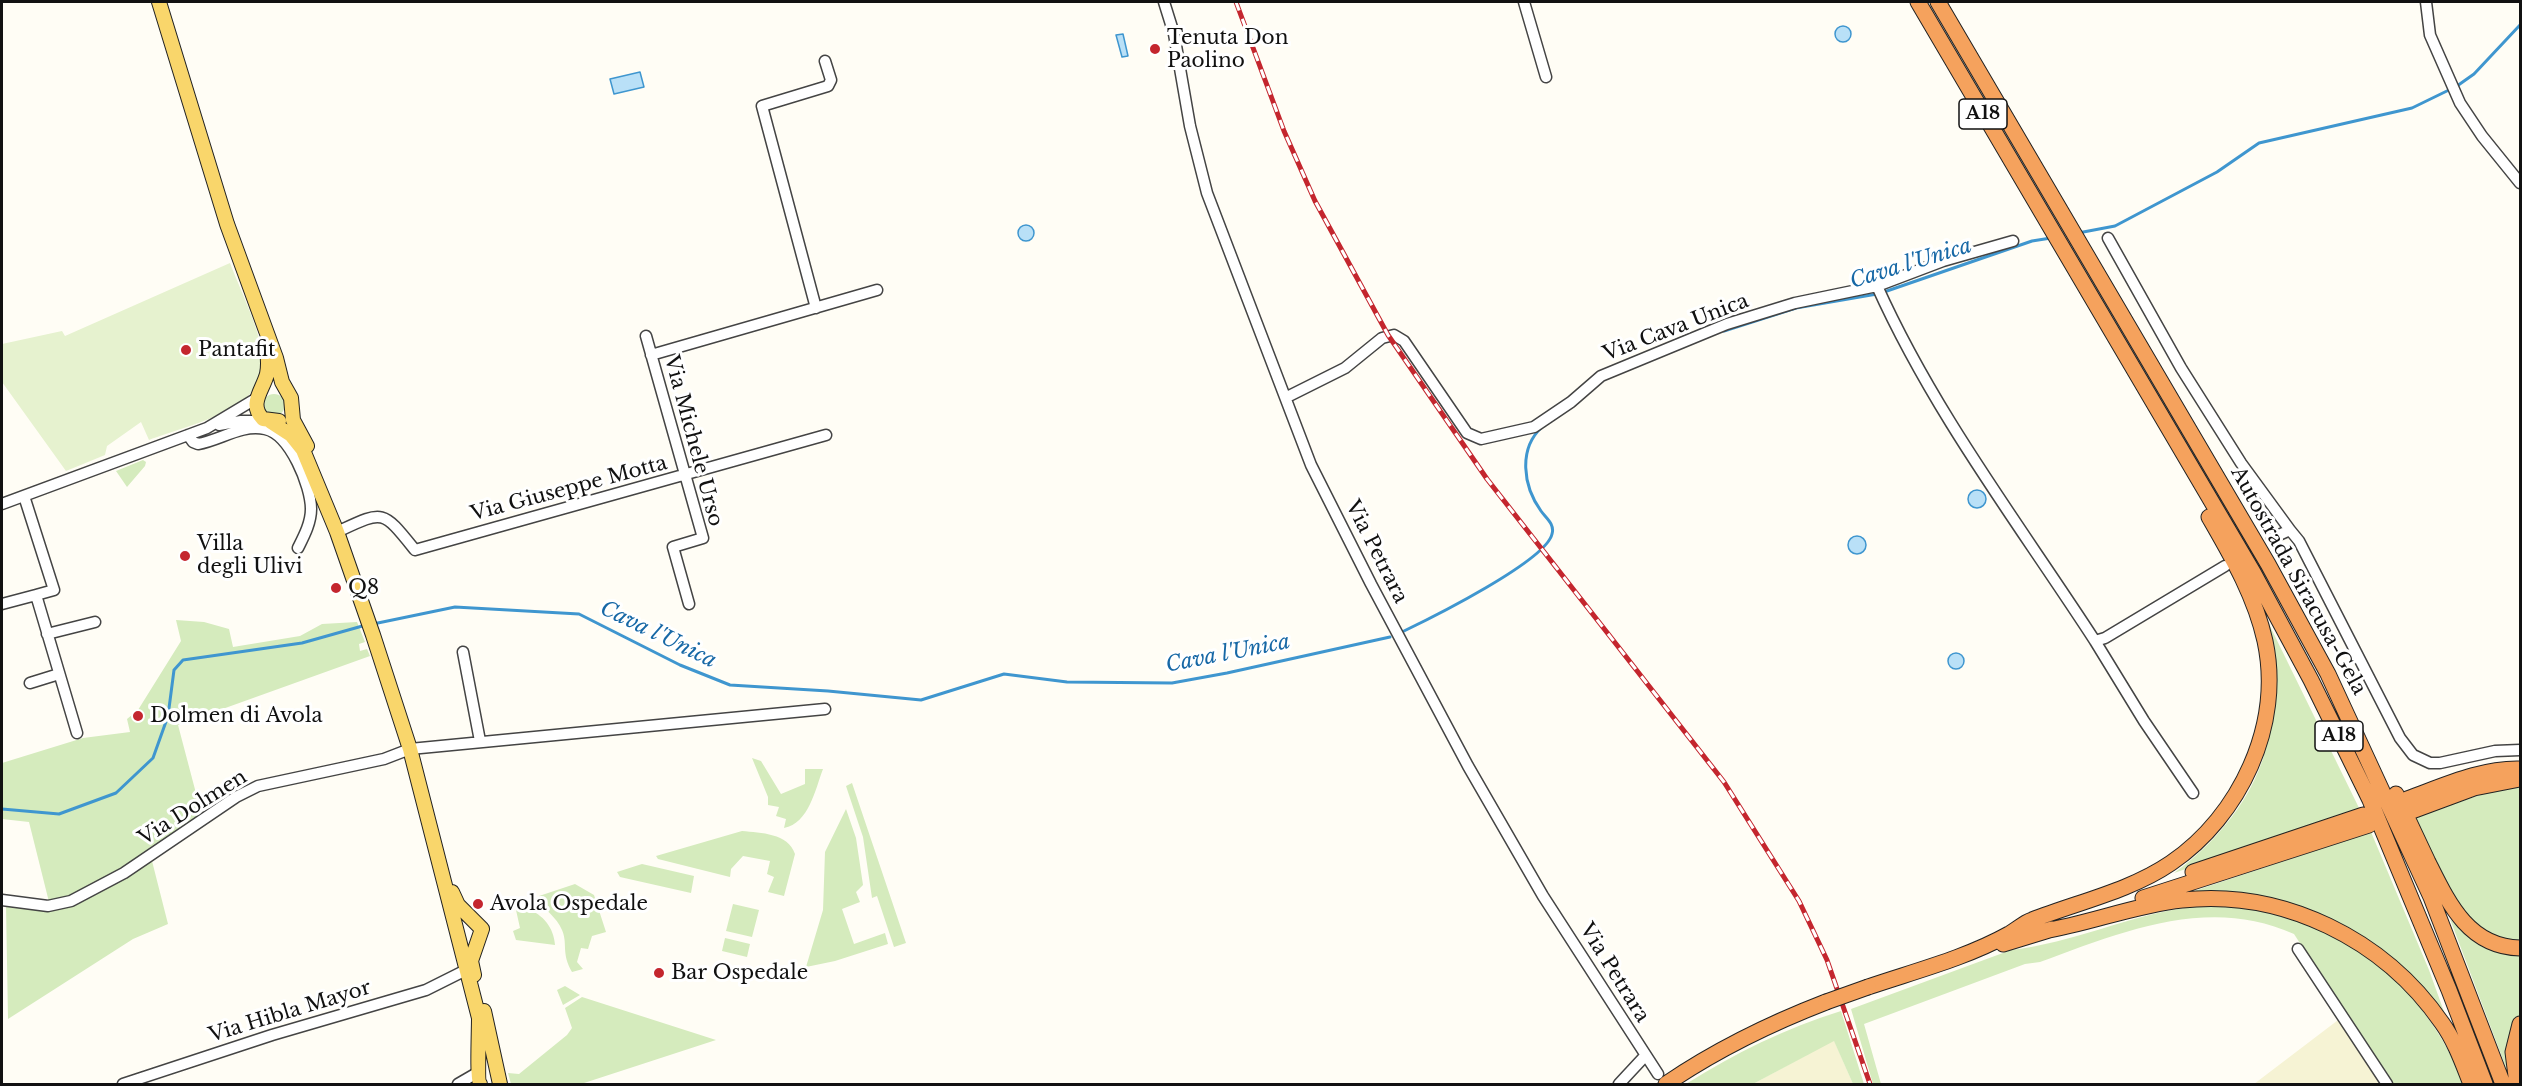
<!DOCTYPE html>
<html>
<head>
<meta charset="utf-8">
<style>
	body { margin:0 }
	#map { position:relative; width:2522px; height:1086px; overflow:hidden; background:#fffdf5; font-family:"Libre Baskerville",serif }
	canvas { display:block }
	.frame { position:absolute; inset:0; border:3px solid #111; pointer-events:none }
</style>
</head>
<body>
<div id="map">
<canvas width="2522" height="1086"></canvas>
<div class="frame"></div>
</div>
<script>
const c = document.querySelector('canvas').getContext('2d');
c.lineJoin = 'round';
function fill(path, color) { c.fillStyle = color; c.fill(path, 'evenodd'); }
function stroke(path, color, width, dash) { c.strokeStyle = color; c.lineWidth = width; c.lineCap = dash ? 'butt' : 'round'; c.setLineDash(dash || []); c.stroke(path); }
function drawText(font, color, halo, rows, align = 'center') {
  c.font = font + ' "Libre Baskerville",serif'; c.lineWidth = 6; c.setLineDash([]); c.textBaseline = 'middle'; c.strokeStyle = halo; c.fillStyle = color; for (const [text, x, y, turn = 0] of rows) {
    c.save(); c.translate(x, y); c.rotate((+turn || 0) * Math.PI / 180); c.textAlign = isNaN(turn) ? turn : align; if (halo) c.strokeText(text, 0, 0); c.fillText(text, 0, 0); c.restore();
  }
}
fill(new Path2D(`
	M 2346,1014 L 2391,1084 L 2254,1084 Z
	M 1834,1040 L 1853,1084 L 1753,1084 Z`), '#f6f3d4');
fill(new Path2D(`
	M263 405a11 11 0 1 1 22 0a11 11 0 1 1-22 0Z
	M 143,460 L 146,462 L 145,466 L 127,487 L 116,471 Z
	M 176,620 L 204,622 L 229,629 L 233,647 L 300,636 L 322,624 L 357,622 L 365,642 L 359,644 L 360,651 L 367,649 L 370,656 L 178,725 L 202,816 C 185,819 170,837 156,847 C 125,870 87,895 49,902 L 29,822 L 2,819 L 2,763 L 83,738 L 130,732 L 127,719 L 138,710 L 181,641 Z
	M 2267,620 L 2360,810 L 2174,873 C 2221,839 2264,786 2270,726 C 2274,692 2268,654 2267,620 Z
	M 752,758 L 761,761 L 781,794 L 805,784 L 805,769 L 823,769 C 815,790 809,823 784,828 L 786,819 L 776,816 L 779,807 L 768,805 L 768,797 Z
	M 852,783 L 906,943 L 894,947 L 877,896 L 872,898 L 863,837 L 846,786 Z
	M 2520,785 L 2520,945 L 2508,944 L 2464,920 L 2413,817 L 2486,793 Z
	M 846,809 L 856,838 L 863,885 L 856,892 L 860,902 L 842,909 L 854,944 L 885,933 L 888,944 L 835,961 L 806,967 L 823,910 L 825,852 Z
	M 742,831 C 761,833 788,833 795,854 L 784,896 L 768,892 L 774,877 L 767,874 L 770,861 L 743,856 L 731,869 L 730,877 L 658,859 L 656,856 Z
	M 2371,832 L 2429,970 L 2451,1031 L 2422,991 L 2310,914 L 2179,896 Z
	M 152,861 L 168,924 L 133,939 L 8,1019 L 6,905 L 45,911 L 73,906 Z
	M 642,864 L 694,876 L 691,893 L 620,877 L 617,872 Z
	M 575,884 L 594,895 L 606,932 L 592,936 L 588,949 L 581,948 L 577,962 L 583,969 L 572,972 C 561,953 568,944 562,930 C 557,917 544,910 538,899 L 539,896 Z
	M 733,904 L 759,910 L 752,937 L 726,931 Z
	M 2191,907 C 2208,907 2225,905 2242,908 C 2347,924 2425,986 2464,1084 L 2391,1084 L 2294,934 C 2209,895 2121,932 2040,962 L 2025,964 L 1864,1024 L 1881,1084 L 1873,1084 L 1851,1009 L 2011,950 C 2073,943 2129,915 2191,907 Z
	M 527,909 C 543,914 554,928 555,945 L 516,940 L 513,931 L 520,928 L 516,910 Z
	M 2450,919 C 2468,940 2492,954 2520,955 L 2520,1016 L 2515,1026 L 2508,1073 Z
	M 725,938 L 750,944 L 747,957 L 722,951 Z
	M 565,986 L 580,995 L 563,1005 L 557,990 Z
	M 582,997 L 716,1040 L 581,1084 L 511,1084 L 508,1073 L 519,1074 L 567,1035 L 572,1028 L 565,1008 Z
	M 1841,1011 L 1864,1084 L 1853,1084 L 1834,1041 L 1753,1084 L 1686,1084 C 1735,1053 1786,1028 1841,1011 Z`), '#d5ebbd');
fill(new Path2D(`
	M 230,263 C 241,292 257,323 263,354 C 273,409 187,425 149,440 L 141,422 L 107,446 L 105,455 L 66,471 L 2,382 L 2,344 L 62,331 L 65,336 Z`), '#e6f2cf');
const water = new Path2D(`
	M1835 34a8 8 0 1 1 16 0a8 8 0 1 1-16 0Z
	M 1123,34 L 1128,56 L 1122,57 L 1116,35 Z
	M 640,72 L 644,87 L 614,94 L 610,79 Z
	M1018 233a8 8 0 1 1 16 0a8 8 0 1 1-16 0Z
	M1968 499a9 9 0 1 1 18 0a9 9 0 1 1-18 0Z
	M1848 545a9 9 0 1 1 18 0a9 9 0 1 1-18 0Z
	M1948 661a8 8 0 1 1 16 0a8 8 0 1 1-16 0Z`);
fill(water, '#b9e0f7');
stroke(water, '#3f96cf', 1.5);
stroke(new Path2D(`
	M 2457,86 L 2474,74 L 2520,25
	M 2078,233 L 2115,226 L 2217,172 L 2259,143 L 2412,108 L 2451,89
	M 1884,292 L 2032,241 L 2051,238
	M 1724,331 L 1796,308 L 1877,294
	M 373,624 L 455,607 L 579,614 L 680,665 L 730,685 L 828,691 L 921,700 L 1004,674 L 1067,682 L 1172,683 L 1227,673 L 1390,637
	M 1404,631 C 1431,618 1546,561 1552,534 C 1555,524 1546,518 1541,511 C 1523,486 1518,449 1542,427
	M 2,809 L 59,814 L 116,793 L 153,758 L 168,716 L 174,670 L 183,660 L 302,643 L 366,625`), '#3f96cf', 3);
const minor = new Path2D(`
	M 1164,2 L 1174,34 L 1190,126 L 1207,193 L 1311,465 L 1371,584 L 1468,766 L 1543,896 L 1658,1074
	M 1524,2 L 1546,77
	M 2426,2 L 2430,35 L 2460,103 L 2482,136 L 2520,183
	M 2108,238 L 2181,368 L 2241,463 L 2290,530
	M 1877,286 C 1934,413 2019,524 2095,641 L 2105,638 L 2225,566
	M 816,308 L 762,106 L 828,86 L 831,80 L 825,61
	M 646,336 L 703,538 L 673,547 L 689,604
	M 651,355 L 877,290
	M 1287,397 L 1345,368 L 1382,338 L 1394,335 L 1404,341 L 1467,433 L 1481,439 L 1534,427 L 1571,402 L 1601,376 L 1727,324 L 1795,303 L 1877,286 L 1943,261 L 2013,241
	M 219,425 L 241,421 L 269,421
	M 188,435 L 193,442 L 198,444 C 221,440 241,424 265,429 C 290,434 311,486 311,509 C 311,523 304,536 298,548
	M 24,496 L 54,590 L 36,595 L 77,733
	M 2,504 L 207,428 L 257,398
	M 337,532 C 384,510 382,509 415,550 L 826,435
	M 2272,538 L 2290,530 L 2299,541 L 2400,738 L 2413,755 L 2430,763 L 2440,763 L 2495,751 L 2520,750
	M 2,604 L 36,595
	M 47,634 L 95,622
	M 2095,641 L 2144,721 L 2193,793
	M 463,652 L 480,741
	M 30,683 L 59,674
	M 2,900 L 48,906 L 71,901 L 124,873 L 236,797 L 258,786 L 384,759 L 410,749 L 825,709
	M 2298,949 L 2387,1084
	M 123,1084 L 272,1035 L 426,990 L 466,970
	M 458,1084 L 477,1073
	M 1619,1084 L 1645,1056`);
const major = new Path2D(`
	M 159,2 L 227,224 L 276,358 L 282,382 L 291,398 L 293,420 L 307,446
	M 267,349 C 268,357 269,365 267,374 C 263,390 248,404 263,419 L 279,421
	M 271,422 L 291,435 L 303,450 L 337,532 L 373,635 L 410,749 L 479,1018 C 479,1030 477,1080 480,1084
	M 452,892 L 458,905 L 482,929 L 471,961 L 474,975
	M 484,1011 L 500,1084`);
const highway = new Path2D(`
	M 1918,2 L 2253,572 L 2311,680 L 2370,800 L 2449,990 L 2485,1084
	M 1938,2 L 2268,564 L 2328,674 L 2431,897 L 2503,1084
	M 2396,794 C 2407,817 2417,839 2428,862 C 2448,902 2468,947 2520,948
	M 2407,799 C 2443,786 2481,768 2520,769
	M 2412,811 L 2474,788 L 2520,779
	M 2193,872 L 2363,815
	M 2143,898 L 2369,825
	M 2044,931 C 2091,923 2135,905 2182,900 C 2283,889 2384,939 2442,1023 C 2455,1041 2463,1064 2471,1084
	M 2003,944 L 2052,929
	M 1868,987 C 1915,971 1966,958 2009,934 C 2017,930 2023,923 2032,920 C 2078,902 2130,891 2171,863 C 2240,816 2283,725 2265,641 C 2255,596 2232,557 2209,517
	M 1666,1084 C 1716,1050 1769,1024 1826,1002
	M 2517,1084 L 2513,1052 L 2520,1024`);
stroke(minor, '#444', 13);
stroke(major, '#222', 16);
stroke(highway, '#222', 17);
stroke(minor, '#fff', 10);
stroke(major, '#f9d66b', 14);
stroke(highway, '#f5a25d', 15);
const rail = new Path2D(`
	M 1236,2 L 1284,131 L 1315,201 L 1388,335 L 1487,479 L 1724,782 L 1799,901 L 1827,960 L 1870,1084`);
stroke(rail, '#c4262e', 5);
stroke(rail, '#fff', 3, [9]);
const highwayBridge = new Path2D(`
	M 1826,1002 L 1868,987`);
stroke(highwayBridge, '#222', 17, []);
stroke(highwayBridge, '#f5a25d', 15);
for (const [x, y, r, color] of [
	[1155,49,6,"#c4262e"],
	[186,350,6,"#c4262e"],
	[185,556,6,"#c4262e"],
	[336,588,6,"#c4262e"],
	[138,716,6,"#c4262e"],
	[478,904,6,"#c4262e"],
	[659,973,6,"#c4262e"]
]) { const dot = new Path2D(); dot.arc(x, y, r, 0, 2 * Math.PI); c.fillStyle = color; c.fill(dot); stroke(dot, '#fff', 2); }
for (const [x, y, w] of [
	[1983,114,48],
	[2339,736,48]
]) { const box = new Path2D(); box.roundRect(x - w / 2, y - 15, w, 30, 4.5); c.fillStyle = '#fff'; c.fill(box); stroke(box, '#111', 1.5); }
drawText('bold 18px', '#111', null, [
	["A18",1983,114],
	["A18",2339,736]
]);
drawText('20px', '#111', '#fff', [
	["Tenuta Don",1167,38],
	["Paolino",1167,61],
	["Pantafit",198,350],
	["Villa",197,544],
	["degli Ulivi",197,567],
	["Q8",348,588],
	["Dolmen di Avola",150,716],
	["Avola Ospedale",490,904],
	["Bar Ospedale",671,973]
], 'left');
drawText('20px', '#111', '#fff', [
	["Via Cava Unica",1676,328,-21],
	["Via Michele Urso",693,441,75],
	["Via Giuseppe Motta",569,489,-15],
	["Via Petrara",1376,552,63],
	["Autostrada Siracusa-Gela",2298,581,61],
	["Via Dolmen",193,808,-32],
	["Via Petrara",1614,973,58],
	["Via Hibla Mayor",290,1012,-17]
]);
drawText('italic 21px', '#1768a6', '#fff', [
	["Cava l'Unica",1911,264,-17],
	["Cava l'Unica",658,635,26],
	["Cava l'Unica",1228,654,-11]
]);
</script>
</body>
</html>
